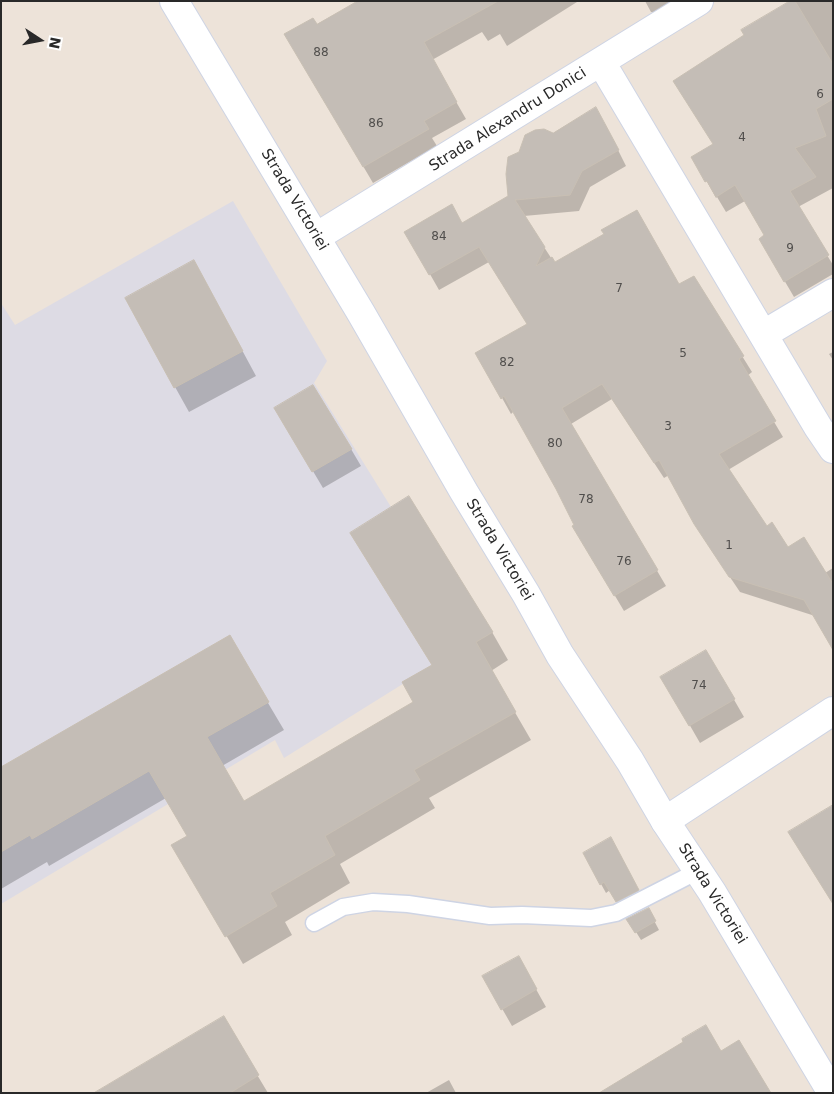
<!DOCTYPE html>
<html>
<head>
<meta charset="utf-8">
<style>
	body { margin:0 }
	#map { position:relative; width:834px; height:1094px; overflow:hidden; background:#ede3d9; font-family:"DejaVu Sans",sans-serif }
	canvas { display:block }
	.frame { position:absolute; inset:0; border:2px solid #292929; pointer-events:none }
	.north { position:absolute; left:15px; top:15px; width:50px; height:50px; -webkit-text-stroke:4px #fff; paint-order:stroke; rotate:101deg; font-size:14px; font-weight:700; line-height:20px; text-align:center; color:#292929 }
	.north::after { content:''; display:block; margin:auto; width:18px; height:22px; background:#292929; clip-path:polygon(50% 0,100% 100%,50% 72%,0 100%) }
</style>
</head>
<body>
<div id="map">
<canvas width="834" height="1094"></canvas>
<div class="frame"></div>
<div class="north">N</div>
</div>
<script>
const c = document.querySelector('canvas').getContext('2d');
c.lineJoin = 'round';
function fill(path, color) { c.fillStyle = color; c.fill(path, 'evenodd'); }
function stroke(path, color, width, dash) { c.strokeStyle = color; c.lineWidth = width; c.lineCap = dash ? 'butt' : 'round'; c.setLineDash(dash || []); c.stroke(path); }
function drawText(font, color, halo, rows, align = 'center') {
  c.font = font + ' "DejaVu Sans",sans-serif'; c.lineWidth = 4; c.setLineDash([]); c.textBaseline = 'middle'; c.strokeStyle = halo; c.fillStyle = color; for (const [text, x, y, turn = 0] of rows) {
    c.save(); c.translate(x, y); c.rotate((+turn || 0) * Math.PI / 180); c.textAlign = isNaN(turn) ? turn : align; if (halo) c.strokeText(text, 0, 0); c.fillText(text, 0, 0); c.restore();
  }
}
fill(new Path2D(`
	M 233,201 L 327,361 L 314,383 L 391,507 L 408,496 L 491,629 L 284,758 L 275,740 L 1,904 L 1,303 L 15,325 Z`), '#dddbe4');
fill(new Path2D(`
	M 360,1 L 577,1 L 577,2 L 507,46 L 500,34 L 488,41 L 482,32 L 432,60 L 466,119 L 432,138 L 437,146 L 373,183 L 286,35 L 317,26 Z
	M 645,1 L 681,1 L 667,14 L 651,12 Z
	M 792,1 L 833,1 L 833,188 L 798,207 L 833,265 L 833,274 L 794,297 L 760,239 L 766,236 L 745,201 L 726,212 L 717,197 L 716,198 L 693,157 L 714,144 L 745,35 Z
	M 605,124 L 626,166 L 590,187 L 579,211 L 524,216 L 555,264 L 679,286 L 693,277 L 752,372 L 747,376 L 783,437 L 728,470 L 767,528 L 788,549 L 825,573 L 833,568 L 833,647 L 815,616 L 740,592 L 705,540 L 669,475 L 664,478 L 612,399 L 571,424 L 666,586 L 624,611 L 574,527 L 575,526 L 557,488 L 514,411 L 511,414 L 477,353 L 528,325 L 489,262 L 439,290 L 406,232 L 462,225 L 509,197 L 554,134 Z
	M 208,287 L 256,376 L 189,412 L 126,299 Z
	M 833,352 L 833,360 L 829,354 Z
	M 276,409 L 351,449 L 361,466 L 323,488 Z
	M 492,632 L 508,660 L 491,671 L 531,740 L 429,798 L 435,808 L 340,864 L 350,883 L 285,922 L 292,935 L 243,964 L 173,845 L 188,836 L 166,798 L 49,866 L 47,862 L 1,889 L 1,769 L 229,637 L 284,730 L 222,766 L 244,803 L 414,702 L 403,682 Z
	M 706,651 L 744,717 L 700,743 L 662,677 Z
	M 616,847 L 643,899 L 622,910 L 610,890 L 606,893 L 601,884 Z
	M 648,909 L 659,930 L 641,940 L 628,919 Z
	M 518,957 L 546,1007 L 512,1026 L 484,977 Z
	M 223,1018 L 268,1093 L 97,1093 Z
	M 449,1080 L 456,1093 L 426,1093 Z`), '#0003');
const building = new Path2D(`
	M 358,1 L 498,1 L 424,42 L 457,102 L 424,121 L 429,129 L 363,167 L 284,34 L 313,18 L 317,24 Z
	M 790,1 L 795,1 L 833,64 L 833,99 L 816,109 L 826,136 L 795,148 L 816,177 L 790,191 L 829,255 L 784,282 L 759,239 L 764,235 L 735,185 L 716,197 L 707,181 L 705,182 L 691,157 L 713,144 L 673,81 L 744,35 L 741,30 Z
	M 596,107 L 619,150 L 582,171 L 570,195 L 515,200 L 545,247 L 536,266 L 552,257 L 555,262 L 604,234 L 601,230 L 637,210 L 679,284 L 694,276 L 744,356 L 739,359 L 776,421 L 719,454 L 767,526 L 772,522 L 788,547 L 804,537 L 833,584 L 833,650 L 804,600 L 729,577 L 694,524 L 659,460 L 654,463 L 602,384 L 562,408 L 658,570 L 614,596 L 572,526 L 574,525 L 556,489 L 504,396 L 501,399 L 475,353 L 527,324 L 479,247 L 429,275 L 404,232 L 452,204 L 462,223 L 508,196 L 506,174 L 508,157 L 519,152 L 525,135 L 535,130 L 544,129 L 553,133 Z
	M 194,260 L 243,351 L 174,388 L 125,298 Z
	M 313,385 L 352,449 L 312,472 L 274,408 Z
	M 409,496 L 493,632 L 476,642 L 516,712 L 414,770 L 420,780 L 325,836 L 335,855 L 270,893 L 277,906 L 225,937 L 171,845 L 187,836 L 149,771 L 32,839 L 30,835 L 1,852 L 1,767 L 230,635 L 269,702 L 207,737 L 244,801 L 413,702 L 402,682 L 432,665 L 350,533 Z
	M 706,650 L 735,699 L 689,726 L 660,677 Z
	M 833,805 L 833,904 L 788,832 Z
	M 611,837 L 639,890 L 616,902 L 604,882 L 600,885 L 583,853 Z
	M 649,908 L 656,921 L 635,933 L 626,919 Z
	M 519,956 L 537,989 L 501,1010 L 482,976 Z
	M 224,1016 L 259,1075 L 230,1093 L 94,1093 Z
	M 706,1025 L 721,1051 L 739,1040 L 771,1093 L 599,1093 L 683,1042 L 682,1039 Z`);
fill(building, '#c4bdb6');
stroke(building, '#c8bfb3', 1);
const lane = new Path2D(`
	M 314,923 L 343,907 L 373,902 L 408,904 L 490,916 L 522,915 L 591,918 L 616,913 L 698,871`);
const street = new Path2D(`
	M 601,62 L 818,427 L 833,449
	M 316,237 L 699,1
	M 764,334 L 833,293
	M 665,821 L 833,711`);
const secondary = new Path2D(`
	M 174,1 L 361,313 L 464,492 L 526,594 L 560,655 L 630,761 L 665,821 L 712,892 L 832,1093`);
stroke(lane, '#ced4e4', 19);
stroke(street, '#ced4e4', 30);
stroke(secondary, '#ced4e4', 30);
stroke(lane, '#fff', 16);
stroke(street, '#fff', 28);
stroke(secondary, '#fff', 28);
drawText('12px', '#504e4c', null, [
	["88",321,53],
	["6",820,95],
	["86",376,124],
	["4",742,138],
	["84",439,237],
	["9",790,249],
	["7",619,289],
	["5",683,354],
	["82",507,363],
	["3",668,427],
	["80",555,444],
	["78",586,500],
	["1",729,546],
	["76",624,562],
	["74",699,686]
]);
drawText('15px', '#292929', '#fff', [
	["Strada Alexandru Donici",508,120,-32],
	["Strada Victoriei",294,200,59],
	["Strada Victoriei",499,550,59],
	["Strada Victoriei",712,894,58]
]);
</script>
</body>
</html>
